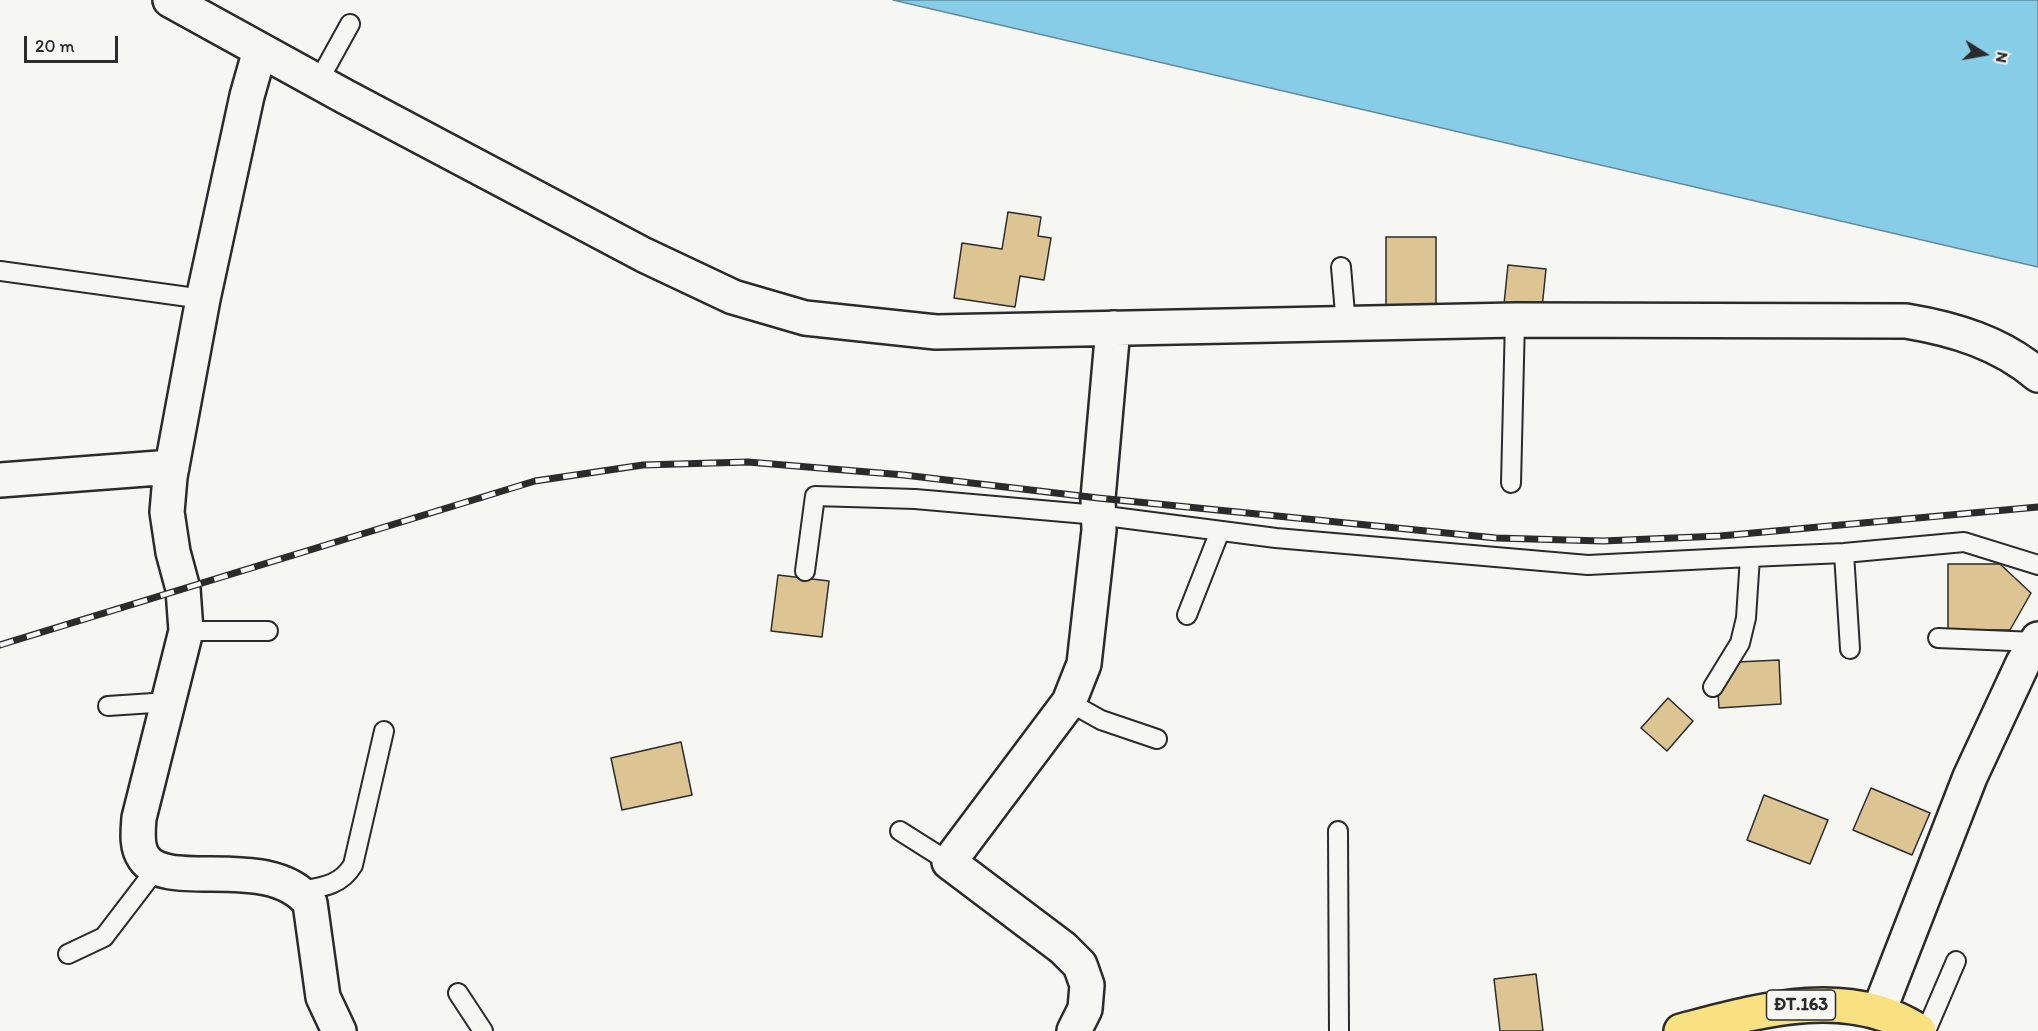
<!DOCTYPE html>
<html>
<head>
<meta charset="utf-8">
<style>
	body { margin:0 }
	#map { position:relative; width:2038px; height:1031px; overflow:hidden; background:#f6f6f2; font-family:Itim,sans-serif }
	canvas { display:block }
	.north { position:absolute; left:1954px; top:24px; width:60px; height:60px; -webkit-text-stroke:4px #f6f6f2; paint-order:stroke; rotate:101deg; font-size:16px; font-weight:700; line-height:24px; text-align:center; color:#2b2b2b }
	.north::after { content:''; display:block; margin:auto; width:21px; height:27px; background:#2b2b2b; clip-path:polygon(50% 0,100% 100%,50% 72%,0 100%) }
	.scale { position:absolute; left:24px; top:36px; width:94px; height:27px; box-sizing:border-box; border:3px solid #2b2b2b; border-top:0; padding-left:8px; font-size:18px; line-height:21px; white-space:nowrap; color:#2b2b2b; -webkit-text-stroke:4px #f6f6f2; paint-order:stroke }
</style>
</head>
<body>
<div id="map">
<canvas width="2038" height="1031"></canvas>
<div class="north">N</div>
<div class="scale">20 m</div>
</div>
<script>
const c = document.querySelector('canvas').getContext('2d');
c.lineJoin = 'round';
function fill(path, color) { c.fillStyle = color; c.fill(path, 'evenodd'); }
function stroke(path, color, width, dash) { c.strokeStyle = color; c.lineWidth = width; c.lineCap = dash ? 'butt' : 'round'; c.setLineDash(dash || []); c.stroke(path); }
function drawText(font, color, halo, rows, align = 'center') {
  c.font = font + ' Itim,sans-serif'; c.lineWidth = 4.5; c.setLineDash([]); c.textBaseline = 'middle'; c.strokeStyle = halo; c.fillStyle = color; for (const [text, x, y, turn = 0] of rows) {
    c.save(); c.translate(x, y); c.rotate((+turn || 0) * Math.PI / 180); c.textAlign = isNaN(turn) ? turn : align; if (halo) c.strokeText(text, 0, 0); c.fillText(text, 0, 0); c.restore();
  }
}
const water = new Path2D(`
	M 893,0 L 2038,0 L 2038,267 Z`);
fill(water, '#87cde8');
stroke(water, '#628c9c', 1.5);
const building = new Path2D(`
	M 1008,212 L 1041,217 L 1038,236 L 1051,238 L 1044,280 L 1020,276 L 1015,307 L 954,298 L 962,243 L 1002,249 Z
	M 1386,237 L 1436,237 L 1436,311 L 1386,310 Z
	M 1508,265 L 1546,269 L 1542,308 L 1504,304 Z
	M 1948,564 L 2000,564 L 2031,593 L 2010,630 L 1948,630 Z
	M 778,575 L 829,581 L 822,637 L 771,631 Z
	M 1779,660 L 1781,704 L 1719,708 L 1716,663 Z
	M 1668,698 L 1693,721 L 1667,751 L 1641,728 Z
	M 681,742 L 692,795 L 622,810 L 611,758 Z
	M 1871,788 L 1930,813 L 1912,855 L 1853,830 Z
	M 1764,795 L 1828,820 L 1810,864 L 1747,840 Z
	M 1536,974 L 1543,1031 L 1500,1031 L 1494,979 Z`);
fill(building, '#ddc493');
stroke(building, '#2b2b2b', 1.5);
const lane = new Path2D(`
	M 318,82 L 350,24
	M 1341,267 L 1346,325
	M 0,271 L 203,299
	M 1511,483 L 1515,320
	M 1844,553 L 1850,649
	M 805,571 L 815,496 L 915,499 L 1098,515 L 1276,538 L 1588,565 L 1750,557
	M 1187,615 L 1220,531
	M 186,631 L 268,631
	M 1938,638 L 2036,642
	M 1713,687 L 1740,643 L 1746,618 L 1750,557 L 1844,553 L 1964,542 L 2038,565
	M 1069,702 L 1101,720 L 1157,739
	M 108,706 L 168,702
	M 900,831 L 949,862
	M 1338,831 L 1339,1031
	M 301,891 C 323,887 341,885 353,865 L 384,731
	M 68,954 L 104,937 L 156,869
	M 458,993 L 483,1031
	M 1926,1031 L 1956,961`);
const street = new Path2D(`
	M 170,0 L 344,96 L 644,255 L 733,297 L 805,318 L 936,332 L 1515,320 L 1906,321 C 1954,329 2001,343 2038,375
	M 260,50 L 247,96 L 203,299 L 170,477 L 167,512 L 173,552 L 183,589 L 186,631 L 139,818 C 138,831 136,847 144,858 C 167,893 270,851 310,903 L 323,997 L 339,1031
	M 0,480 L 172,467
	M 1879,1011 L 1970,777 L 2023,663 L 2038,639
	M 1074,1031 L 1085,1009 L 1087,985 L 1080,965 L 1063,948 L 949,862 L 1069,702 L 1084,664 L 1099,530 L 1098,498 L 1113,328`);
const primary = new Path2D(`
	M 1681,1031 C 1757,1011 1847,984 1919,1031`);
stroke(lane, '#2b2b2b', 22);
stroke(street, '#2b2b2b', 38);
stroke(primary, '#2b2b2b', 38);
stroke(lane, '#f6f6f2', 18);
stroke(street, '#f6f6f2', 33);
stroke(primary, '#f9e181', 33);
const rail = new Path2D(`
	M 0,645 L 535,481 L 643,465 L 748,462 L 904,475 L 1098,498 L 1496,538 L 1603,541 L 1720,536 L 2038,507`);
stroke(rail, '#2b2b2b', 7);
stroke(rail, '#f6f6f2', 4.5, [14]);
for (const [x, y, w] of [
	[1801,1005,69]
]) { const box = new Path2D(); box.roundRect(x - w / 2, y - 15, w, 30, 4.5); c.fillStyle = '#f6f6f2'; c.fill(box); stroke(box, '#2b2b2b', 1.5); }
drawText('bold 18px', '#2b2b2b', null, [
	["ĐT.163",1801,1005]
]);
</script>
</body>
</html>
